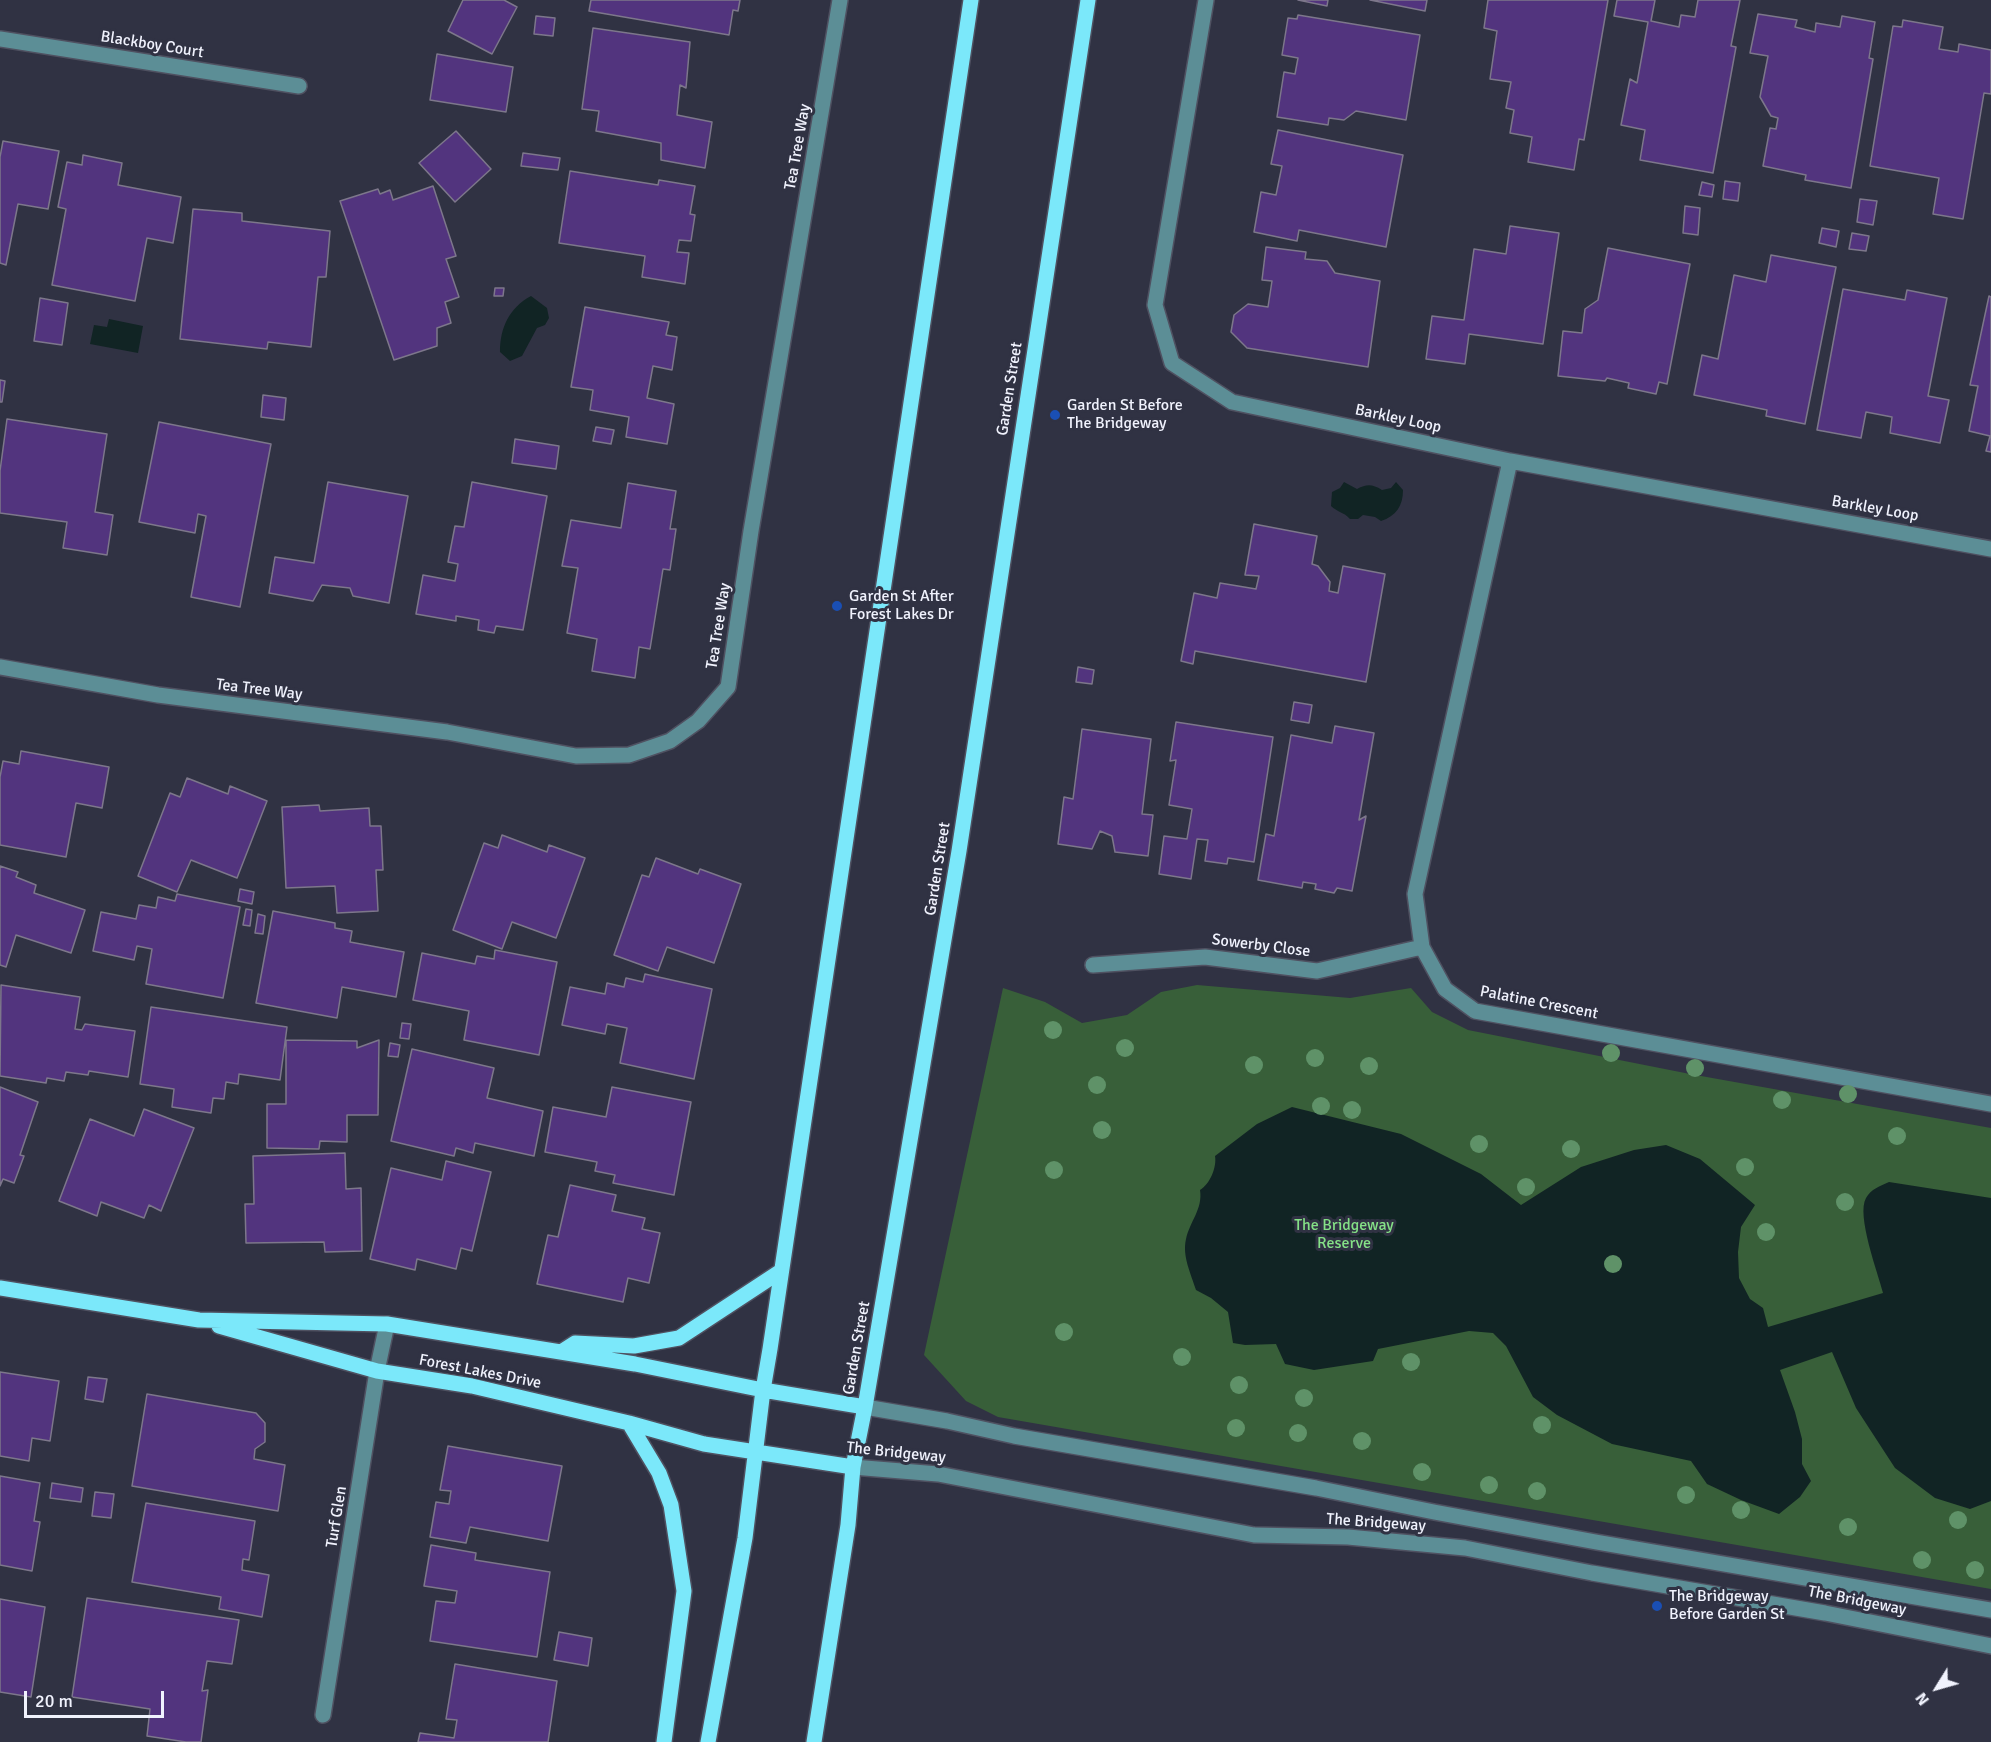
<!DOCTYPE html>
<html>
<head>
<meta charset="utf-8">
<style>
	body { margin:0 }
	#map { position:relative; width:1991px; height:1742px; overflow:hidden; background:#303243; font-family:Signika,sans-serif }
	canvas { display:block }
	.north { position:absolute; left:1907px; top:1658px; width:60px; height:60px; -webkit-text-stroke:4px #303243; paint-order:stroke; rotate:233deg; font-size:16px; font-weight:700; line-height:24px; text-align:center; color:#f0f2fd }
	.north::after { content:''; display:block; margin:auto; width:21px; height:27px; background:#f0f2fd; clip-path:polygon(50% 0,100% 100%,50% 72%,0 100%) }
	.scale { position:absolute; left:24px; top:1691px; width:140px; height:27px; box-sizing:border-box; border:3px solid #f0f2fd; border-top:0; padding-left:8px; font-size:18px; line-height:21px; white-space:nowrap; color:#f0f2fd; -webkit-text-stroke:4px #303243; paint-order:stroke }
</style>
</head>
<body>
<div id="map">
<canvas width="1991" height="1742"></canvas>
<div class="north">N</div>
<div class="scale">20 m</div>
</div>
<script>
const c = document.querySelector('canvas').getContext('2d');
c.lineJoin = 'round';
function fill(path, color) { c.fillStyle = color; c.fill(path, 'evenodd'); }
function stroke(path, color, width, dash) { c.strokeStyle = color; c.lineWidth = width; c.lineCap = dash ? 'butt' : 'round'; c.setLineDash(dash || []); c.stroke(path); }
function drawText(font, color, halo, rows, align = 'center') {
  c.font = font + ' Signika,sans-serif'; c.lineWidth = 6; c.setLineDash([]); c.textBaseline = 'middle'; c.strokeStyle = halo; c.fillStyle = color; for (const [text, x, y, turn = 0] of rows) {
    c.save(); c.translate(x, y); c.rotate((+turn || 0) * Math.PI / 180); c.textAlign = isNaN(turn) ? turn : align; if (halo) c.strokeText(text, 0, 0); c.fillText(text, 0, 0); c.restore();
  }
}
fill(new Path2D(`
	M 1197,985 L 1350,998 L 1411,988 L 1432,1012 L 1468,1030 L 1690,1074 L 1991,1128 L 1991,1589 L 998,1417 L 966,1401 L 924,1355 L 1003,988 L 1045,1002 L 1082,1023 L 1127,1015 L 1161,992 Z`), '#385f39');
fill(new Path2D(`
	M 531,296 L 547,308 L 549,318 L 545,325 L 537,328 L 522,356 L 510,361 L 500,352 C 500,328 509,308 531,296 Z
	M 109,319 L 143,326 L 138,353 L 90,344 L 94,325 L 107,327 Z
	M 1344,482 L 1357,489 C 1367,484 1372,484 1382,490 L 1391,488 L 1396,482 L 1403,490 C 1403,506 1396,516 1381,521 L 1375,517 L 1363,515 L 1358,519 L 1350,519 C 1344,512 1337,512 1331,506 L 1332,492 L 1340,488 Z
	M 1292,1107 L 1401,1134 L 1481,1174 L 1521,1205 L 1581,1167 L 1634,1150 L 1666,1145 L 1700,1159 L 1755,1205 L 1741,1227 L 1738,1252 L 1739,1278 L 1750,1299 L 1763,1308 L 1768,1327 L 1883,1293 C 1878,1273 1856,1215 1866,1198 C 1871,1189 1880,1186 1889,1182 L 1991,1198 L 1991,1501 L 1970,1509 L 1935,1498 L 1895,1468 L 1856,1408 L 1832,1352 L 1780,1370 L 1795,1412 L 1802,1439 L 1802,1464 L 1811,1481 L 1800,1497 L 1779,1514 L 1741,1500 L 1707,1484 L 1691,1461 L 1612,1444 L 1557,1415 L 1533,1397 L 1506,1346 L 1493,1333 L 1469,1331 L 1378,1349 L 1373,1361 L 1314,1370 L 1285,1364 L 1276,1344 L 1245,1345 L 1233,1343 L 1228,1312 L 1211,1298 L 1196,1290 C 1191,1274 1182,1256 1186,1239 C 1190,1221 1203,1209 1200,1190 C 1210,1184 1217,1167 1215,1156 L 1257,1124 Z`), '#112424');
const building = new Path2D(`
	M 463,0 L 504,0 L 517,7 L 492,54 L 448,31 Z
	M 591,0 L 740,0 L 738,11 L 733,10 L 729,35 L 589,11 Z
	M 1298,0 L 1328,0 L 1327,6 Z
	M 1370,0 L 1427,0 L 1425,11 Z
	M 1488,0 L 1608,0 L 1584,140 L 1579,139 L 1574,170 L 1528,162 L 1532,137 L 1510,133 L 1514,110 L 1506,108 L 1511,82 L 1490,79 L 1497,31 L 1484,28 Z
	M 1617,0 L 1655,0 L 1651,21 L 1679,27 L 1681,15 L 1695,17 L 1698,0 L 1740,0 L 1731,46 L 1736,47 L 1713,173 L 1640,160 L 1645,130 L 1621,125 L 1630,79 L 1637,83 L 1648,22 L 1614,16 Z
	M 1758,14 L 1797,20 L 1795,27 L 1815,32 L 1816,23 L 1840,27 L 1842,16 L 1875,22 L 1869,58 L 1873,59 L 1851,188 L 1805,180 L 1806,175 L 1763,166 L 1770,128 L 1776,129 L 1778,118 L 1771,116 L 1760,97 L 1768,56 L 1750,53 Z
	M 1298,15 L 1420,35 L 1406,120 L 1356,111 L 1344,120 L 1329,118 L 1328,125 L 1277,117 L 1284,72 L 1295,74 L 1298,58 L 1282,55 L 1288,18 L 1297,19 Z
	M 536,16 L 555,18 L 553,36 L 534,34 Z
	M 1903,20 L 1943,27 L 1939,49 L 1958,52 L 1959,44 L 1991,50 L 1991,94 L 1984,93 L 1963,219 L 1933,214 L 1939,178 L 1870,166 L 1893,26 L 1902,27 Z
	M 593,28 L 690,42 L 686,88 L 680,85 L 677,115 L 712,122 L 705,168 L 661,160 L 661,143 L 596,131 L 599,111 L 582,109 Z
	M 437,54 L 513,67 L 506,112 L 430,100 Z
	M 1278,130 L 1403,155 L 1386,247 L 1299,230 L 1297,241 L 1254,232 L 1261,192 L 1276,195 L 1282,166 L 1271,164 Z
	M 456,131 L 491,169 L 455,202 L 419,163 Z
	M 3,141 L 59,151 L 48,209 L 18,204 L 6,265 L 0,263 L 0,157 Z
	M 523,153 L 560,158 L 558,170 L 521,166 Z
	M 83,155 L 122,163 L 118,185 L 181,197 L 173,243 L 147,238 L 135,301 L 52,285 L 66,209 L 58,207 L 67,162 L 82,165 Z
	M 570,171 L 658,185 L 659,180 L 695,186 L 690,214 L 695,215 L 691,241 L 679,240 L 677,252 L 689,253 L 685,284 L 642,277 L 645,256 L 559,243 Z
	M 1725,181 L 1740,183 L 1738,201 L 1723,199 Z
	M 1702,182 L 1714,185 L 1712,197 L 1699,195 Z
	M 433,186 L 456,256 L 446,259 L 459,297 L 445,302 L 451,323 L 437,328 L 437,346 L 394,360 L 340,201 L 378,189 L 380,194 L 390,190 L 393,200 Z
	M 1860,199 L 1877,201 L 1873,225 L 1857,222 Z
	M 1685,206 L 1700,208 L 1698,235 L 1683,233 Z
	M 193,209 L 242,213 L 242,221 L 330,231 L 326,277 L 318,277 L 311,347 L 268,342 L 267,349 L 180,339 Z
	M 1510,226 L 1559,233 L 1543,344 L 1469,334 L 1465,364 L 1426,359 L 1432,316 L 1464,320 L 1474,249 L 1506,254 Z
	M 1822,228 L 1839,231 L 1836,247 L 1819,243 Z
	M 1852,233 L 1869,236 L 1866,251 L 1849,249 Z
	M 1266,247 L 1306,252 L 1305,259 L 1327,261 L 1335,273 L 1380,281 L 1368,367 L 1247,348 L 1231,332 L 1234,315 L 1248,304 L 1268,307 L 1272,281 L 1262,280 Z
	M 1608,248 L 1690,264 L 1667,384 L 1659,382 L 1656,394 L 1628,388 L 1629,383 L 1607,378 L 1605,381 L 1558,376 L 1563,331 L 1582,333 L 1585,309 L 1598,300 Z
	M 1771,255 L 1836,267 L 1805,424 L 1766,416 L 1767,410 L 1694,395 L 1702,355 L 1718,359 L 1734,275 L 1766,282 Z
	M 495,288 L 504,288 L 503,296 L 494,296 Z
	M 1843,289 L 1905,300 L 1907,290 L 1947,298 L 1928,396 L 1949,400 L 1940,443 L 1890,433 L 1892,417 L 1866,412 L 1861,438 L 1817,430 Z
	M 1989,296 L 1991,297 L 1991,452 L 1986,451 L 1990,436 L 1969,431 L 1978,386 L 1970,385 Z
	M 40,298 L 68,303 L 62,345 L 34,341 Z
	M 585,307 L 669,322 L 666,335 L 677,337 L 672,370 L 653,366 L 647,398 L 674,404 L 667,444 L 626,437 L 629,417 L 590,410 L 593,390 L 571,387 Z
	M 0,380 L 5,381 L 2,402 L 0,402 Z
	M 263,395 L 286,398 L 284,420 L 261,417 Z
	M 7,419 L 107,434 L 95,512 L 113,515 L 107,555 L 63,548 L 67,522 L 0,513 L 0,471 Z
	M 159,422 L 271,444 L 240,607 L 191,597 L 206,516 L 198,514 L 195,533 L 139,522 Z
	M 596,427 L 614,430 L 611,444 L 593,441 Z
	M 515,439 L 559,446 L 556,469 L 512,463 Z
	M 328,482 L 408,496 L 389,603 L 353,596 L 350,588 L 322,585 L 313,601 L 269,593 L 275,557 L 314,563 Z
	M 472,482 L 547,496 L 523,630 L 496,626 L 494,633 L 478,630 L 479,620 L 456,616 L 456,621 L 416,614 L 423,575 L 455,581 L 458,564 L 448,562 L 455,526 L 464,527 Z
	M 628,483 L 676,491 L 670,529 L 676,529 L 670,570 L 663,569 L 650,649 L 639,647 L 635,678 L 592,671 L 597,639 L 567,633 L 578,568 L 562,566 L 571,520 L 621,528 Z
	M 1254,524 L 1317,536 L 1312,564 L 1318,566 L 1330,582 L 1329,591 L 1338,593 L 1343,566 L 1385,574 L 1366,682 L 1195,651 L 1193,664 L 1181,661 L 1194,593 L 1217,598 L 1220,583 L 1256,589 L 1259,576 L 1245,575 Z
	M 1078,667 L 1094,670 L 1092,684 L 1076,682 Z
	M 1294,702 L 1312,705 L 1309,723 L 1291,720 Z
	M 1176,722 L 1273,737 L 1254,862 L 1228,858 L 1227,864 L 1205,861 L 1208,840 L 1197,839 L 1191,879 L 1159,874 L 1164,836 L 1187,839 L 1192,809 L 1169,805 L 1176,760 L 1170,761 Z
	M 1335,726 L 1374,733 L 1359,820 L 1366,816 L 1352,891 L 1337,888 L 1334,893 L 1315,889 L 1316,884 L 1303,882 L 1302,888 L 1258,880 L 1266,834 L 1274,836 L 1291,735 L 1332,743 Z
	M 1082,729 L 1151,739 L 1142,814 L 1153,815 L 1148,856 L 1115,852 L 1112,836 L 1100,831 L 1092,849 L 1058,844 L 1064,797 L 1073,799 Z
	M 21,751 L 109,767 L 102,808 L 76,803 L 66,857 L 0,845 L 0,777 L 3,761 L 19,764 Z
	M 187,778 L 228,794 L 230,786 L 267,801 L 237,878 L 191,860 L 177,892 L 138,876 L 170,793 L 180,797 Z
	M 319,805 L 320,811 L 369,808 L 370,826 L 381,826 L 383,870 L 376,870 L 378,911 L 337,913 L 335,886 L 286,888 L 282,807 Z
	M 502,835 L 547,852 L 549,845 L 585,858 L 556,938 L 512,922 L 502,949 L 453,930 L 484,843 L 498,848 Z
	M 656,858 L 698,874 L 700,869 L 741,884 L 714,963 L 667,947 L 658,971 L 614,955 L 642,875 L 649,877 Z
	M 0,866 L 18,872 L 16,877 L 36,885 L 34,893 L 85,910 L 71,953 L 16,935 L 6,967 L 0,965 Z
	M 240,889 L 254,892 L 252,904 L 238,901 Z
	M 177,894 L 240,907 L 223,998 L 146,984 L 152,949 L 137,946 L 134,960 L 93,951 L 101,912 L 136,919 L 139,905 L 156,908 L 158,897 L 175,901 Z
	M 246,909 L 252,910 L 250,926 L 243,925 Z
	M 273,911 L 335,923 L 335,928 L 352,931 L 350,942 L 404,952 L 396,997 L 342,987 L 337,1018 L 256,1003 Z
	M 258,914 L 265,916 L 263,934 L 255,933 Z
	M 495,950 L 557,962 L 539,1055 L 464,1040 L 469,1011 L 413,1000 L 422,953 L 475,964 L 477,956 L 494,959 Z
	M 645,974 L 712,989 L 694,1079 L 620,1063 L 627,1028 L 607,1024 L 605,1034 L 562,1025 L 570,987 L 605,994 L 607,983 L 624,987 L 626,978 L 643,982 Z
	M 1,985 L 80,997 L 75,1029 L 82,1030 L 85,1024 L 135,1031 L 128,1077 L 89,1071 L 88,1075 L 66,1072 L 64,1081 L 47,1078 L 46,1083 L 0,1076 Z
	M 151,1007 L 287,1027 L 280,1080 L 239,1074 L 238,1084 L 226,1082 L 224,1099 L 213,1098 L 211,1113 L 172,1107 L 174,1089 L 140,1084 Z
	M 402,1023 L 411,1024 L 409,1039 L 400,1038 Z
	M 286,1040 L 357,1041 L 357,1048 L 379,1040 L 378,1115 L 347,1115 L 347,1142 L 320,1141 L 319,1149 L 267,1148 L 267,1104 L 286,1104 Z
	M 390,1043 L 400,1045 L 398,1057 L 388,1056 Z
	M 412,1049 L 494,1068 L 487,1098 L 543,1111 L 534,1156 L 475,1143 L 473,1153 L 456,1148 L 454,1156 L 391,1141 Z
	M 0,1087 L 38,1102 L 20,1155 L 24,1156 L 14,1183 L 3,1179 L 0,1186 Z
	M 612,1087 L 691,1102 L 674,1195 L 613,1183 L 615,1175 L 595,1171 L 597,1162 L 545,1152 L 553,1107 L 606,1117 Z
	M 144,1109 L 194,1128 L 161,1211 L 149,1205 L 144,1218 L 101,1202 L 97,1216 L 59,1201 L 90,1119 L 134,1136 Z
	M 345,1153 L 346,1189 L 361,1188 L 362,1251 L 325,1252 L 324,1242 L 246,1243 L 245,1204 L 254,1204 L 253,1156 Z
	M 446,1161 L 491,1172 L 472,1251 L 461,1248 L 456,1269 L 417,1259 L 415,1270 L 370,1259 L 391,1168 L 442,1180 Z
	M 570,1185 L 616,1195 L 612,1211 L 645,1218 L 642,1229 L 660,1233 L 649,1283 L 628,1278 L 623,1302 L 537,1284 L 548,1235 L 558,1237 Z
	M 0,1372 L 59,1381 L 50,1441 L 32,1438 L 29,1461 L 0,1456 Z
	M 88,1377 L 107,1379 L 103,1402 L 85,1399 Z
	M 147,1394 L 256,1413 L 265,1423 L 265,1442 L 255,1449 L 254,1459 L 285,1465 L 278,1511 L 132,1486 Z
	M 448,1446 L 562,1466 L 548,1541 L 470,1527 L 466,1543 L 430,1537 L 436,1502 L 449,1504 L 451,1491 L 440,1490 Z
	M 0,1476 L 40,1483 L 34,1521 L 40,1522 L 32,1571 L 0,1565 Z
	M 52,1483 L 83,1488 L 81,1502 L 50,1498 Z
	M 95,1492 L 114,1494 L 111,1518 L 92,1516 Z
	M 146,1503 L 255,1521 L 249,1560 L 243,1559 L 242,1570 L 269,1575 L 262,1617 L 219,1609 L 221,1597 L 132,1582 Z
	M 431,1545 L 476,1553 L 475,1560 L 550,1572 L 537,1657 L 430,1641 L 436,1601 L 455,1603 L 457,1591 L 424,1586 Z
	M 87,1598 L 239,1620 L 232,1664 L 207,1661 L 202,1691 L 208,1690 L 201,1742 L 186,1742 L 147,1736 L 150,1709 L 72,1697 Z
	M 0,1599 L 45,1607 L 31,1697 L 0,1692 Z
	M 559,1632 L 592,1638 L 588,1666 L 554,1660 Z
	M 455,1664 L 557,1681 L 548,1742 L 418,1742 L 420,1733 L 454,1738 L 457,1720 L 446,1719 Z`);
fill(building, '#52347e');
stroke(building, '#7d778b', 1.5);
const minor = new Path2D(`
	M 1206,0 L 1155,305 L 1172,363 L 1232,402 L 1510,461 L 1991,549
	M 0,39 L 299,86
	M 1510,461 L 1415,894 L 1422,947 L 1445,989 L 1475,1011 L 1991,1104
	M 0,667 L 158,695 L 447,732 L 576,756 L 629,755 L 670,741 L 698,721 L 728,687 L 751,531 L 840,0
	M 1093,965 L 1205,957 L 1317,971 L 1422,947
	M 865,1407 L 947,1421 L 1014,1436 L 1316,1488 L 1434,1512 L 1596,1542 L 1991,1610
	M 853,1467 L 938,1474 L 1254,1535 L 1348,1537 L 1465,1548 L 1592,1573 L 1825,1613 L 1991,1646
	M 323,1715 L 377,1371 L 387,1324`);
const major = new Path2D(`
	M 0,1288 L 199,1320 L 387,1324 L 635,1364 L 763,1390 L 865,1407
	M 219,1326 L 377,1371 L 472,1386 L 629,1423 L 704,1444 L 853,1467
	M 561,1352 L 575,1343 L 634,1346 L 679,1338 L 781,1271
	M 629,1423 L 659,1473 L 671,1505 L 684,1591 L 664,1742
	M 708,1742 L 745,1538 L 763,1390 L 770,1349 L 971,0
	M 814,1742 L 848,1525 L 853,1467 L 865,1407 L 959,851 L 1088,0`);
stroke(minor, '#4f5161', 18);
stroke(major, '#4f5161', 18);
stroke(minor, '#5c8e96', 15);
stroke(major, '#7be8fa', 15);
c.fillStyle = '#5f9268';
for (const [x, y] of [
	[1053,1030],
	[1125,1048],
	[1611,1053],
	[1315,1058],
	[1254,1065],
	[1369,1066],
	[1695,1068],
	[1097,1085],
	[1848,1094],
	[1782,1100],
	[1321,1106],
	[1352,1110],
	[1102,1130],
	[1897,1136],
	[1479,1144],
	[1571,1149],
	[1745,1167],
	[1054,1170],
	[1526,1187],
	[1845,1202],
	[1766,1232],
	[1613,1264],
	[1064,1332],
	[1182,1357],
	[1411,1362],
	[1239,1385],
	[1304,1398],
	[1542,1425],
	[1236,1428],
	[1298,1433],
	[1362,1441],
	[1422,1472],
	[1489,1485],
	[1537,1491],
	[1686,1495],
	[1741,1510],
	[1958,1520],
	[1848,1527],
	[1922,1560],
	[1975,1570]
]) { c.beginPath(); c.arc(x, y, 9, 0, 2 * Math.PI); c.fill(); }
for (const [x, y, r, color] of [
	[1055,415,6,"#1a4fb4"],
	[837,606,6,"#1a4fb4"],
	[1657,1606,6,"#1a4fb4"]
]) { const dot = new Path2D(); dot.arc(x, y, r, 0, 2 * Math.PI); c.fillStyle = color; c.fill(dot); stroke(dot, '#303243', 2); }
drawText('16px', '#f0f2fd', '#303243', [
	["Blackboy Court",152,45,9],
	["Tea Tree Way",798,147,-80],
	["Garden Street",1010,389,-81],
	["Barkley Loop",1398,419,12],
	["Barkley Loop",1875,509,10],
	["Tea Tree Way",719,626,-81],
	["Tea Tree Way",259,690,7],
	["Garden Street",938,869,-81],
	["Sowerby Close",1261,946,7],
	["Palatine Crescent",1539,1003,11],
	["Garden Street",857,1348,-80],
	["Forest Lakes Drive",480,1372,11],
	["The Bridgeway",896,1453,6],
	["Turf Glen",337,1517,-81],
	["The Bridgeway",1376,1523,4],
	["The Bridgeway",1857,1601,11]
]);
drawText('16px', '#f0f2fd', '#303243', [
	["Garden St Before",1067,406],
	["The Bridgeway",1067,424],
	["Garden St After",849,597],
	["Forest Lakes Dr",849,615],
	["The Bridgeway",1669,1597],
	["Before Garden St",1669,1615]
], 'left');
drawText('16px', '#85e187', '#303243', [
	["The Bridgeway",1344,1226],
	["Reserve",1344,1244]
]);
</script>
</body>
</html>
